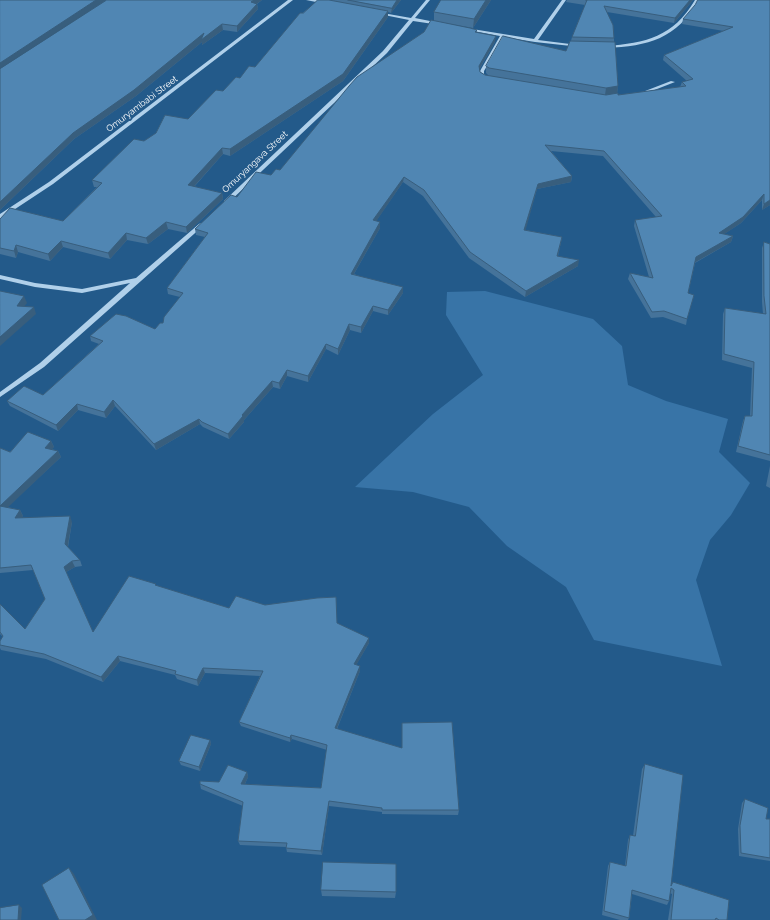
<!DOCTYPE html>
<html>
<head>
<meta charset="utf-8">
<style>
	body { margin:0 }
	canvas { display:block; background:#235a8a }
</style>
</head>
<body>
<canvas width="770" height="920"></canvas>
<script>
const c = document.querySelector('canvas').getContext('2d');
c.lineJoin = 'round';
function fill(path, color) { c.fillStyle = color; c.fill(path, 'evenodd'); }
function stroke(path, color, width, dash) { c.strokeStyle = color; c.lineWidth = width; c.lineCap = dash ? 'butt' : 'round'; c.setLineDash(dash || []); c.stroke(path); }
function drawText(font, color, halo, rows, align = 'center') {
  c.font = font + ' Raleway,sans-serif'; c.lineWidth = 4; c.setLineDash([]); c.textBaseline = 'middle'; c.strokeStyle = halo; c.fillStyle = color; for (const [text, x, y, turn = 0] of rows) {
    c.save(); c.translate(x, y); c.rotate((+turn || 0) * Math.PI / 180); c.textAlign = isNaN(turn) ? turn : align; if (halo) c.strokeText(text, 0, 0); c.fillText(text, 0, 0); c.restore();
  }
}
fill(new Path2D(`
	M 485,291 L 593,319 L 622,346 L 628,385 L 666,401 L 728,419 L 719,452 L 750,483 L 731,515 L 710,540 L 696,580 L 722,666 L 594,640 L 566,587 L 507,546 L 469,507 L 413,492 L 355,487 L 433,414 L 483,375 L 446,315 L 447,292 Z`), '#3874a7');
fill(new Path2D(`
	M 288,0 L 293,0 L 53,184 L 0,219 L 0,214 L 49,182 Z
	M 306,0 L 316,0 L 328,3 L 326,4 Z
	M 426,0 L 430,0 L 415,18 L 440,23 L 440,25 L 413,21 L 387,53 L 228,203 L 224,203 L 224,201 L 383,51 L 409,20 L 379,14 L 377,13 L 377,12 L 411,18 Z
	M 562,0 L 566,0 L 538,40 L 578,45 L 580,46 L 580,47 L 535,42 L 504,37 L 484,71 L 484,74 L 489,78 L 487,79 L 480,76 L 480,71 L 500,36 L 468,30 L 466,29 L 466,28 L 534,39 Z
	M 695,0 L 699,0 C 676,39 649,46 606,48 L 604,47 L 606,46 C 646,43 673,37 695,0 Z
	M 671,81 L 675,82 L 644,94 L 640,93 Z
	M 201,223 L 203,224 L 203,226 L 44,367 L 0,397 L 0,392 L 40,363 L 130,283 L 82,293 L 35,287 L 0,279 L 0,275 L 35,283 L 82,289 L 136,278 L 199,224 Z`), '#b0d0ea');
fill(new Path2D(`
	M 0,0 L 262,0 L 257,4 L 258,9 L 237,32 L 223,30 L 202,45 L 202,42 L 136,96 L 74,139 L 0,210 Z
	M 318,0 L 401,0 L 391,13 L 388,12 L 388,17 L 343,81 L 230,156 L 223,154 L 194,187 L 222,193 L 223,199 L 187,233 L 168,229 L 148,244 L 127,240 L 110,259 L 63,247 L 50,261 L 18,252 L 16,258 L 0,254 L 0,219 L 63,221 L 97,187 L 94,187 L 92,180 L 144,141 L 188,119 L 255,67 L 303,13 Z
	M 491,0 L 473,28 L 434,21 L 434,12 Z
	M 567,0 L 693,0 L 674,23 L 607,12 L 614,38 L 614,42 L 618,86 L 617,94 L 618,95 L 680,87 L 682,82 L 687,81 L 663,60 L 664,55 L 724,31 L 682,24 L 683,19 L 770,0 L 770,205 L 762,210 L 762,200 L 741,223 L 724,234 L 733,236 L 731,242 L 695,263 L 688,293 L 687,319 L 686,325 L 663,317 L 651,318 L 628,279 L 630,273 L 649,277 L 634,226 L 635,220 L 656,217 L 603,156 L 551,151 L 572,176 L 571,182 L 537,189 L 525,230 L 562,237 L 558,256 L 578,266 L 525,297 L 469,258 L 423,196 L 403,182 L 376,221 L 380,228 L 354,274 L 403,293 L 388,315 L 373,311 L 361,333 L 350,330 L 338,355 L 326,349 L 308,382 L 287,376 L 280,389 L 273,387 L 244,420 L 244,422 L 229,439 L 203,427 L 200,424 L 156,450 L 115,406 L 106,418 L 78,410 L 58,431 L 10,406 L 7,401 L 43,395 L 99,344 L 91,341 L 90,336 L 155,329 L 163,323 L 180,297 L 168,294 L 167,288 L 205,237 L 196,235 L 195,229 L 237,197 L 271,175 L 280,170 L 477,30 L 477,32 L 495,42 L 479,70 L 480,72 L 485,75 L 489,76 L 486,73 L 486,66 L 566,51 L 571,41 L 572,37 L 585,5 L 566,2 Z
	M 764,242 L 770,244 L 770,461 L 736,452 L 743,421 L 745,416 L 750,416 L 752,368 L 722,360 L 723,314 L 725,308 L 763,314 L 762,302 L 762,248 Z
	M 51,441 L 54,447 L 51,449 L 58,451 L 61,457 L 7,507 L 20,510 L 23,516 L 21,518 L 72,522 L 68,547 L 80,560 L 82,566 L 75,567 L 66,572 L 93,632 L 156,586 L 229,608 L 265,605 L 337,623 L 369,638 L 369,643 L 356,665 L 360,666 L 360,671 L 337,729 L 459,810 L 458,815 L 382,814 L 382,812 L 329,806 L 322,855 L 287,852 L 286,847 L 240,845 L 238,841 L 243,806 L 201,789 L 200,784 L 219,782 L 247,772 L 248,777 L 245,784 L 321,788 L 327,750 L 292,739 L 290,742 L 241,726 L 239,722 L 260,676 L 205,673 L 198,686 L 177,679 L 175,675 L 120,661 L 103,682 L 46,659 L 1,650 L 0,648 L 0,641 L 3,637 L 0,634 L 0,604 L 25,629 L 45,599 L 33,570 L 0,573 L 0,448 L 10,452 Z
	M 770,466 L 770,488 L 766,486 Z
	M 210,740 L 211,744 L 200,771 L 181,765 L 179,761 Z
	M 645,764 L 671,885 L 673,882 L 727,920 L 668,920 L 672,894 L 670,893 L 669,901 L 667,905 L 632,894 L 629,918 L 628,920 L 620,920 L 602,915 L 608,866 L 610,862 L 625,866 L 628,840 L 630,835 L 633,836 L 642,769 Z
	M 745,799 L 766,819 L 770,819 L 770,861 L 739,856 L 738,829 L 742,803 Z
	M 321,890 L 396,892 L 395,898 L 322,896 Z`), '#45739a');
fill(new Path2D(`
	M 96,0 L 106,0 L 0,70 L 0,63 Z
	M 254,0 L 262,0 L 251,8 L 251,2 Z
	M 397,0 L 401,0 L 391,13 L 392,8 Z
	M 486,0 L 491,0 L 473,28 L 474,19 Z
	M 690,0 L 693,0 L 674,23 L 675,18 Z
	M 257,4 L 258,9 L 237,32 L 237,26 Z
	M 388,11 L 388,17 L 343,81 L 230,156 L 230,149 Z
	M 222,24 L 223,30 L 202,45 L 202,42 L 136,96 L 74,139 L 0,210 L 0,202 L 73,133 L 204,33 Z
	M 496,36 L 495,42 L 478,71 L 479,66 Z
	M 618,86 L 617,94 L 605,95 L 606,88 Z
	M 222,148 L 223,154 L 189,192 L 188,185 Z
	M 572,176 L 571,182 L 537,189 L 524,236 L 524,230 L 538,184 Z
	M 404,177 L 403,182 L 373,226 L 373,220 Z
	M 222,193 L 223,199 L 187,233 L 186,227 Z
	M 764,194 L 762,200 L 741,223 L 717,239 L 719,233 Z
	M 770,200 L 770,205 L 762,210 L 764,204 Z
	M 166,222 L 168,229 L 148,244 L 146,238 Z
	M 380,222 L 380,228 L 351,279 L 351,274 Z
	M 126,233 L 127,240 L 110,259 L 108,253 Z
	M 733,236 L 731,242 L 694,263 L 696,257 Z
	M 562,237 L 561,243 L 556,262 L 557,256 Z
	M 61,241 L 63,247 L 50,261 L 48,254 Z
	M 16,245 L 18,252 L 16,258 L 14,251 Z
	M 579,260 L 578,266 L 525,297 L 526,291 Z
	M 403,287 L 403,293 L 388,315 L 388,310 Z
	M 24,296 L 27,303 L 19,313 L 17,306 Z
	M 373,306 L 373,311 L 361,333 L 361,327 Z
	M 34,307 L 36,314 L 0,346 L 0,337 Z
	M 349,324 L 350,330 L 338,355 L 338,349 Z
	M 326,344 L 326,349 L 308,382 L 308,376 Z
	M 287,370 L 287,376 L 280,389 L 279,383 Z
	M 272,381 L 273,387 L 244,420 L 244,422 L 229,439 L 228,434 L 242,415 Z
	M 113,400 L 115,406 L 106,418 L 104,412 Z
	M 77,404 L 78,410 L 58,431 L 56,425 Z
	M 199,419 L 200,424 L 156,450 L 154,444 Z
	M 51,441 L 54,447 L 48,454 L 45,448 Z
	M 58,451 L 61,457 L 3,512 L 0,506 Z
	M 20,510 L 23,516 L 18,524 L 15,518 Z
	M 70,516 L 72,522 L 67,550 L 65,544 Z
	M 72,561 L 75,567 L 66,572 L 64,567 Z
	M 369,638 L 369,643 L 354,669 L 354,664 Z
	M 118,656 L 120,661 L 103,682 L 101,677 Z
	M 360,666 L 360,671 L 335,733 L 335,728 Z
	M 203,668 L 205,673 L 198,686 L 197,680 Z
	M 291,735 L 292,739 L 290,742 L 290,738 Z
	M 210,740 L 211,744 L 200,771 L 199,767 Z
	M 247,772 L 248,777 L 243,788 L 241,784 Z
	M 329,801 L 329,806 L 322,855 L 321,851 Z
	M 69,868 L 74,874 L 97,920 L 85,920 Z
	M 19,905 L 22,908 L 21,920 L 18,920 Z`), '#385e7d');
const building = new Path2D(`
	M 0,0 L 96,0 L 0,63 Z
	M 107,0 L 254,0 L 251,2 L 257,4 L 237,26 L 222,24 L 201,40 L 204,33 L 134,90 L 73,133 L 0,202 L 0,69 Z
	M 318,0 L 329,0 L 388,11 L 343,74 L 230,149 L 222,148 L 188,185 L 222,193 L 186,227 L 166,222 L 146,238 L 126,233 L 108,253 L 61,241 L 48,254 L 16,245 L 14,251 L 0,248 L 0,219 L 10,208 L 63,221 L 102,183 L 92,180 L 134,139 L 144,141 L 156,133 L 165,115 L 188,119 L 216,90 L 223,91 L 236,77 L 240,78 L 249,66 L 255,67 L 300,13 L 303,13 Z
	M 348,0 L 397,0 L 392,8 Z
	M 441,0 L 486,0 L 474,19 L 434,12 Z
	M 586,0 L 690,0 L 675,18 L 604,6 L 613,25 L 614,38 L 572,37 L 587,0 Z
	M 698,0 L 770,0 L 770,200 L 764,204 L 764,194 L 743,217 L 719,233 L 733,236 L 696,257 L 688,293 L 694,295 L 687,319 L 664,311 L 652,312 L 630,273 L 653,278 L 635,220 L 662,216 L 604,151 L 545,145 L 572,176 L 538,184 L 524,230 L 562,237 L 557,256 L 579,260 L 526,291 L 470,252 L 424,190 L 404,177 L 373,220 L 380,222 L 351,274 L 403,287 L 388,310 L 373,306 L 361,327 L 349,324 L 338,349 L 326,344 L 308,376 L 287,370 L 279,383 L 272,381 L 242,415 L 243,416 L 228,434 L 202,422 L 199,419 L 154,444 L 113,400 L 104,412 L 77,404 L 56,425 L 7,401 L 24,386 L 43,395 L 103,341 L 90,336 L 116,314 L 126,316 L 155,329 L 160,323 L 163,323 L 164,317 L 183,293 L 167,288 L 208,233 L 195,229 L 231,195 L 237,197 L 256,172 L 271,175 L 276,169 L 280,170 L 349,86 L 357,77 L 424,32 L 431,20 L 470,28 L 477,30 L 475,32 L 496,36 L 479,66 L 480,72 L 485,75 L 606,95 L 618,93 L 618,95 L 686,86 L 682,82 L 693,79 L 664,55 L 733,27 L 683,19 L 695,5 Z
	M 503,36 L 566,51 L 570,41 L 615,42 L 618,86 L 606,88 L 489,68 L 486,66 Z
	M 764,242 L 770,244 L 770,455 L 738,446 L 745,416 L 752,416 L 754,362 L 724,354 L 725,308 L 766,314 L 764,296 Z
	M 0,291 L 24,296 L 17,306 L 34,307 L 0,337 Z
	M 28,432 L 51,441 L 45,448 L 58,451 L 0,506 L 20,510 L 15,518 L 70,516 L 65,544 L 80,560 L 72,561 L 64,567 L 93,632 L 129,576 L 156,584 L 155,585 L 229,608 L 236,596 L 265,605 L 317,598 L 336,597 L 337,623 L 369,638 L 354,664 L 360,666 L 335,728 L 402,748 L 402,723 L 452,722 L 459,810 L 382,810 L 382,808 L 329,801 L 321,851 L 286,848 L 287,843 L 238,841 L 243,802 L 200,784 L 200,781 L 219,782 L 228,765 L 247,772 L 241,784 L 321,788 L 327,745 L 291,735 L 290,738 L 239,722 L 263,671 L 203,668 L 197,680 L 175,674 L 176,671 L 118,656 L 101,677 L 44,654 L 0,645 L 0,641 L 3,636 L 0,632 L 0,604 L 25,629 L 45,599 L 31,565 L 0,568 L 0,448 L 10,452 Z
	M 191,735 L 210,740 L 199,767 L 179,761 Z
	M 645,764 L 683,775 L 671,886 L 673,882 L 729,900 L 727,920 L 719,920 L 716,918 L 715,920 L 671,920 L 674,890 L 671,888 L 669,901 L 632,890 L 629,918 L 604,911 L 610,862 L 626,866 L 630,835 L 635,836 Z
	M 745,799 L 768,808 L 766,819 L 770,819 L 770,858 L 741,853 L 740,826 Z
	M 323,862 L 396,864 L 396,892 L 321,890 Z
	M 69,868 L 93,915 L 85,920 L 59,920 L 42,885 Z
	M 19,905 L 18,920 L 0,920 L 0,908 Z`);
fill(building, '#5086b3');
stroke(building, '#385e7d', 1);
drawText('9px', '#fff', '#235a8a', [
	["Omuryambabi Street",142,104,-37],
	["Omuryangava Street",255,162,-43]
]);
</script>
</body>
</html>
